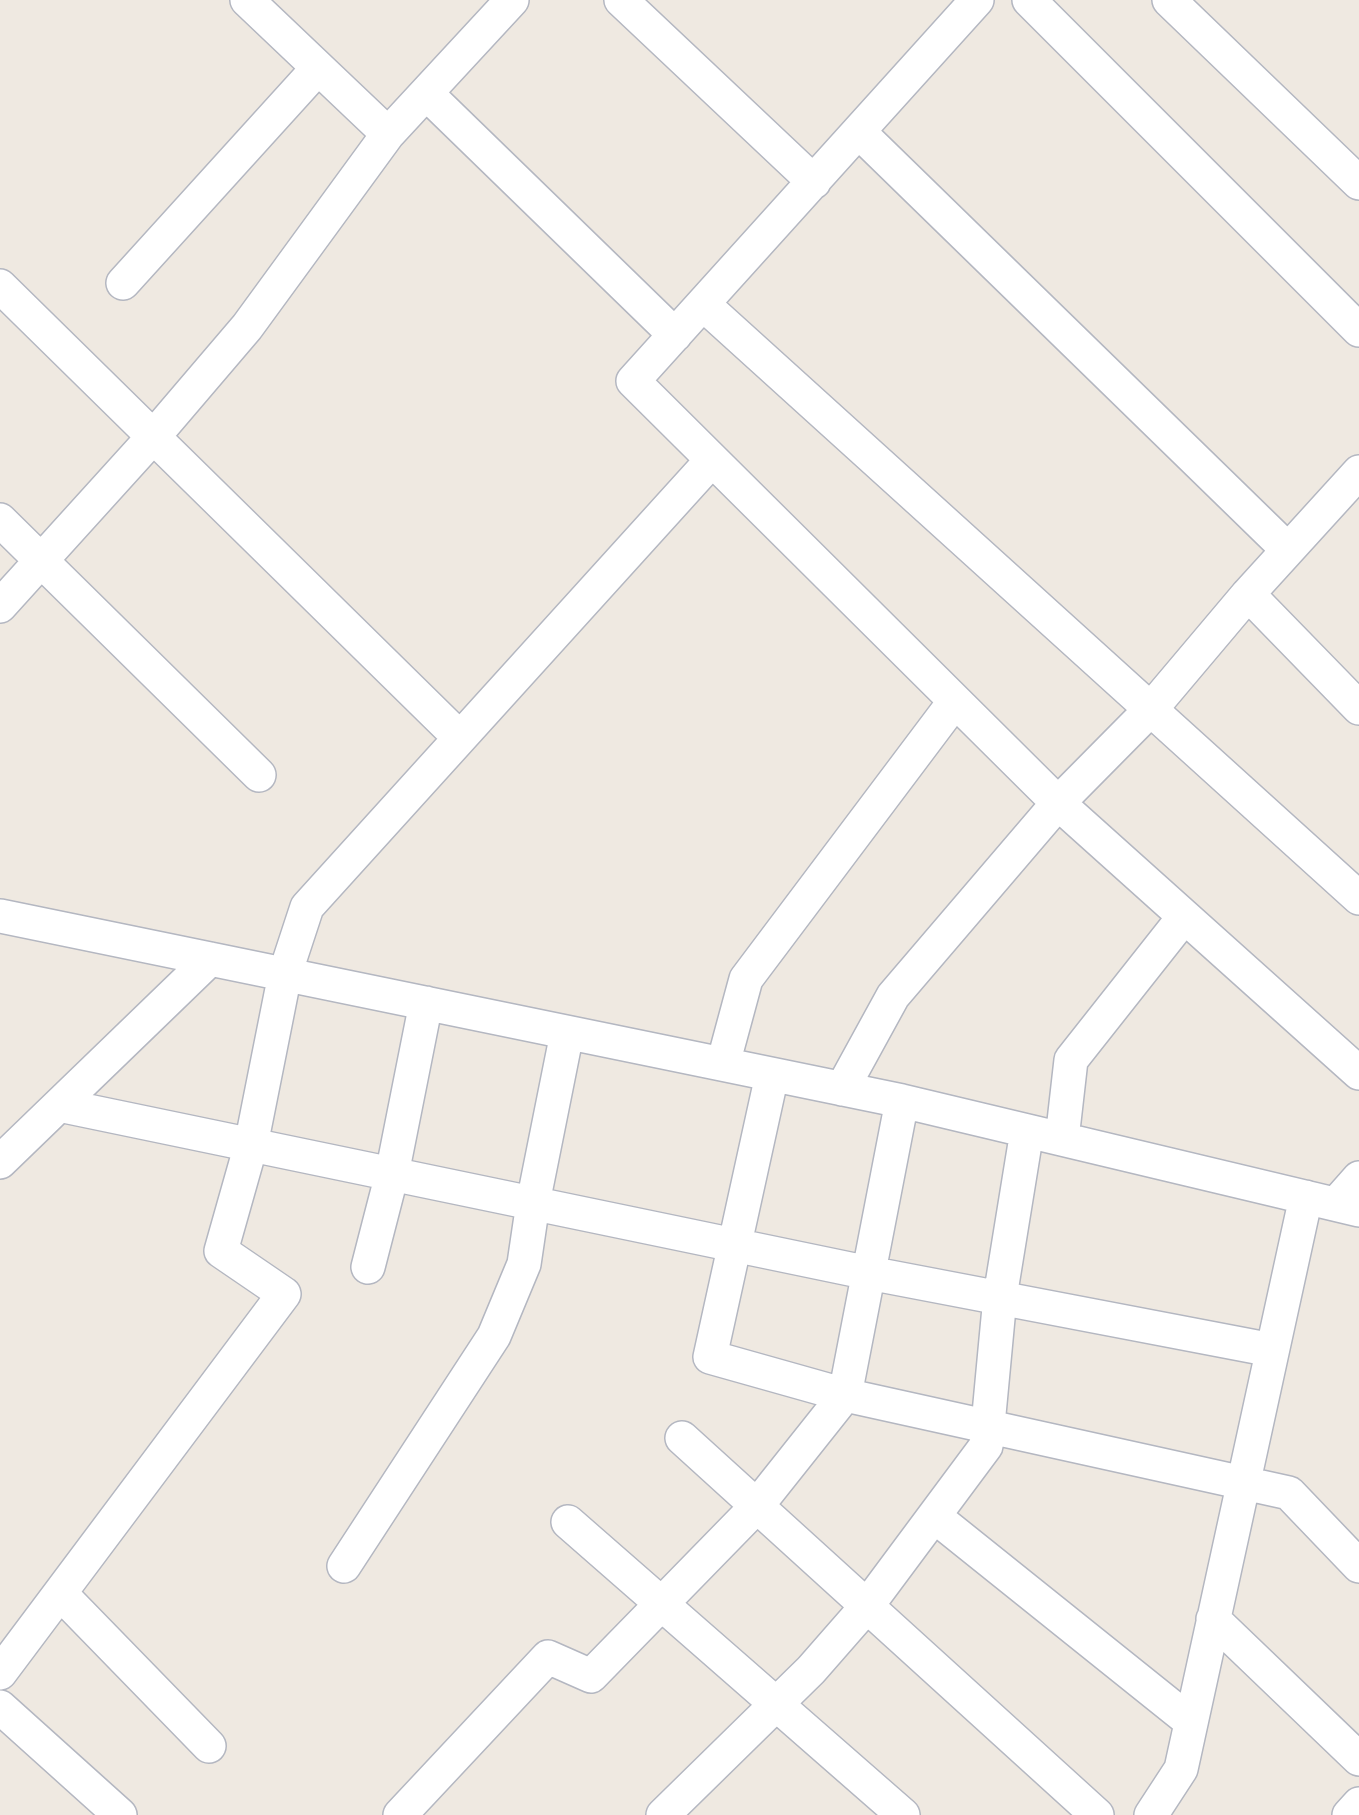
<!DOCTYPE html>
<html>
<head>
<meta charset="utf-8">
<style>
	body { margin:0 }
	canvas { display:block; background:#efe9e1 }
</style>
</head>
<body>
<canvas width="1359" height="1815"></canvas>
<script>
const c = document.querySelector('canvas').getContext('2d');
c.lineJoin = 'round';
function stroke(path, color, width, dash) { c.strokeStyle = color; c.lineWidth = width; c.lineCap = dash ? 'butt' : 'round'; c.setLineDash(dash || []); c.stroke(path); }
const minor = new Path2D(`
	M 247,0 L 388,134 L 512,0
	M 621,0 L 814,182
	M 1029,0 L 1359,330
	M 1169,0 L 1359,183
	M 426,93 L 675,335
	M 859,132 L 1288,550
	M 123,283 L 318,68
	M 0,286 L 460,738
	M 703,304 L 1359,898
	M 1359,472 L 1248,594 L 1151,709 L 1058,803 L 1359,1073
	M 0,520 L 259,775
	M 1248,594 L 1359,708
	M 0,606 L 154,436 L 247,327 L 388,134
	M 0,916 L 902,1101 L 1359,1210
	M 723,1064 L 746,979 L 955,701
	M 772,1075 L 710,1357 L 845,1395 L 1289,1493 L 1359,1566
	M 842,1089 L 893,996 L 1058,803 L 633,381 L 977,0
	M 59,1105 L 869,1273 L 1272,1350
	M 1062,1139 L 1071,1060 L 1184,917
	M 0,1162 L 210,959
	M 1336,1204 L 1359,1178
	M 368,1267 L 392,1174 L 426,1003
	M 682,1438 L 1097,1815
	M 934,1516 L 1191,1722
	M 568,1522 L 903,1815
	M 344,1566 L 494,1336 L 524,1264 L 533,1203 L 567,1033
	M 60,1593 L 209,1746
	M 1213,1619 L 1359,1759
	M 0,1673 L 284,1294 L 221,1251 L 251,1145 L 285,974 L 307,907 L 712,460
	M 0,1707 L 120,1815
	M 400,1815 L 548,1657 L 591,1676 L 756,1507 L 845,1395 L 902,1101
	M 663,1815 L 811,1670 L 867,1606 L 986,1446 L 1000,1297 L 1027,1131
	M 1151,1815 L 1181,1769 L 1306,1197
	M 1349,1815 L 1359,1804`);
stroke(minor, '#b4b7c1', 36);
stroke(minor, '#fff', 33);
</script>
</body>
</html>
